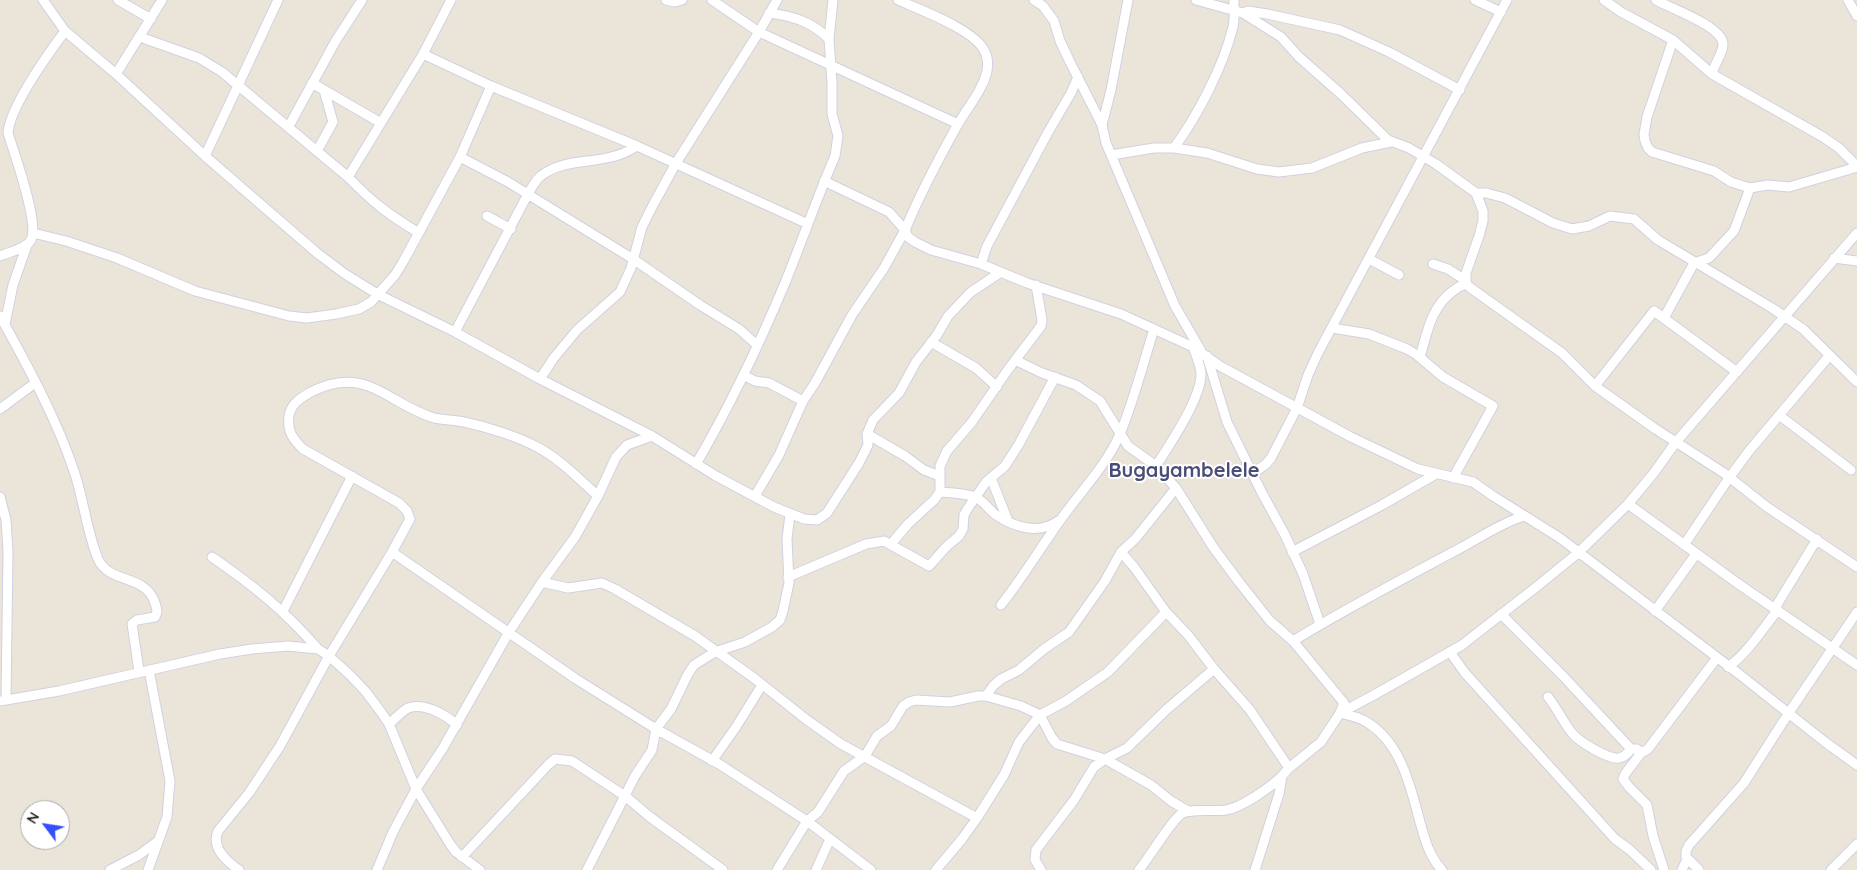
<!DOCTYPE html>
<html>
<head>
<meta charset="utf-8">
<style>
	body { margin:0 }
	#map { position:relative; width:1857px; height:870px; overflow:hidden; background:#ebe5d9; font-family:Quicksand,sans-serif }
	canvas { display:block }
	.north { position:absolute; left:20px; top:800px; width:50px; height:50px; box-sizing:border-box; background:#fff; border:1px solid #a9a9a9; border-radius:50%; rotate:301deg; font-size:14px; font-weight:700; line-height:20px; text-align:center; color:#282828 }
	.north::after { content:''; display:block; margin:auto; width:18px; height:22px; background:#374ffb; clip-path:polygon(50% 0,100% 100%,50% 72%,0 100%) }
</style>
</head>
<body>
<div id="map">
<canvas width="1857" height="870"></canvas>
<div class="north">N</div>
</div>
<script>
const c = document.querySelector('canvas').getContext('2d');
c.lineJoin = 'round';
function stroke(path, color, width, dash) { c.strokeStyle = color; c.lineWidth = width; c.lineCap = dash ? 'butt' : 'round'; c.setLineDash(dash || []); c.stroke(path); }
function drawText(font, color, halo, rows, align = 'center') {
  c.font = font + ' Quicksand,sans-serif'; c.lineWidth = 4; c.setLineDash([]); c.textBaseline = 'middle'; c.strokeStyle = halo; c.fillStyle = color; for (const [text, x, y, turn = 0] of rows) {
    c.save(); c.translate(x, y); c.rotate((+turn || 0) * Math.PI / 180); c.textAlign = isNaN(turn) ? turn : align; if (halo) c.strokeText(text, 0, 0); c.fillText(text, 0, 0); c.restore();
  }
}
const minor = new Path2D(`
	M 43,0 L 65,31 L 116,74 L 205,156 L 317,253 L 345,274 L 379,295 L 455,332 L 540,379 L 652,436 L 716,476 L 774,507 L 804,519 L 817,520 L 827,513 L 859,463 L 868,445 L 867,434 L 873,420 L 899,393 L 916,362 L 937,335 L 948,316 L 971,292 L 1001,272
	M 118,0 L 151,19
	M 666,0 L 675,2 L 682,0
	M 712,0 L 759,32 L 958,124
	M 898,0 C 920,10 976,30 985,52 C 988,57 988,66 987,71 C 983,90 967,108 958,124 C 939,158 920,194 905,230 L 908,237 L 915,242 L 931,250 L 981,264 L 1027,283 L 1121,314 L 1193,347 L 1220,366 L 1351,437 L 1418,469 L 1473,482 L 1493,496 L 1560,538 L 1739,674 L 1825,742 L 1857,765
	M 1034,0 L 1043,6 L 1054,21 L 1060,41 L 1070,62 L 1102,125
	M 1128,0 L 1111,90 L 1102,125 L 1106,143 L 1175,306 L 1201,351
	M 1196,0 L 1243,13 L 1281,37 L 1299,57 L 1341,94 L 1388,140 L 1409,148 L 1436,164 L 1476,193 L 1483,211 L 1483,221 L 1479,236 L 1466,273 L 1466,284 L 1472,289 L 1562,353 L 1595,386 L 1654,428 L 1724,473 L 1767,507 L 1857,567
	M 1475,0 L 1501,12
	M 1604,0 L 1621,12 L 1673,40 L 1712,74 L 1823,137 L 1839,148 L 1857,166
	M 1656,0 C 1672,9 1722,26 1723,44 C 1723,54 1714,64 1712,74
	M 1848,0 L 1857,16
	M 769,13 C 793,16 812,22 829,39
	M 1243,13 L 1248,11 L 1267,14 L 1340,30 L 1389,52 L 1460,90
	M 140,37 L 199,58 L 222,72 L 348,177 C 372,202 389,215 419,233
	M 1673,40 L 1647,117 L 1644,134 L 1645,141 L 1648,148 L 1652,152 L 1714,171 L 1731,182 L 1750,188 L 1768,185 L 1789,187 L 1857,167
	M 423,54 L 491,86 L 637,146 L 808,224
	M 116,74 L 162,0
	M 312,83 L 381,123
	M 289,126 L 335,42 L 362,0
	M 1174,148 L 1207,153 L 1257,169 L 1279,172 L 1312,168 L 1362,148 L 1391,142
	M 317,151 L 333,122 L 324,90
	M 1111,155 L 1154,148 L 1174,148 C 1198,115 1223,67 1233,27 C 1235,18 1234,9 1234,0
	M 205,156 L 278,0
	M 460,157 L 508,182 L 633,259 L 700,305 L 739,329 L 757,345
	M 348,177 L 423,54 L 451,0
	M 1476,193 L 1486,193 L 1505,198 L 1553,223 L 1572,229 L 1589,226 L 1610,216 L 1634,219 L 1658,240 L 1772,308 L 1803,329 L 1857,382
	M 487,216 L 511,229
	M 33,233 L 66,241 L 117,258 L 195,291 L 289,316 L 307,318 L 336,314 L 359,309 L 371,302 L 395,275 L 403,262 L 460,157 L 491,86
	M 0,256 C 9,252 26,249 31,240 C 40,224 14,153 8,133 C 10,106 48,54 65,31
	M 1834,258 L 1857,261
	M 1369,259 L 1399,275
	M 981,264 L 987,246 L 1047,134 L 1071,93 L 1078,77
	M 1433,264 L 1448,269 L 1465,280
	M 0,316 C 28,367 57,419 75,474 C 84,502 87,532 98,559 C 109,584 146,574 155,603 C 157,609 158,612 155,617 L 137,620 L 132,624 L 139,671
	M 1664,318 L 1694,263 L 1709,258 L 1734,231 L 1750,188
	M 5,324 L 13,285 L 27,245
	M 1332,328 L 1369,334 L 1407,349 L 1417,355 L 1443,377 L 1493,406 L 1453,478
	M 455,332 L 528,194 C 532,187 536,179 542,175 C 562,160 589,163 611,157 C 621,155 629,151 637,146
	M 931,342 L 976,368 L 997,387
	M 1207,356 L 1227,422 L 1262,493 L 1285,535 L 1303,574 L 1320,624
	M 1420,357 C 1427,333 1431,307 1453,291 C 1457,288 1461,285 1466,284
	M 1015,360 L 1042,373 L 1076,385 L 1100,401 L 1128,446 L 1156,466 L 1176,488 L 1213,547 L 1239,582 L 1270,621 L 1293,641 L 1344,703 L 1340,713 C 1348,715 1358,717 1365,721 C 1401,742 1410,785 1420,822 C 1425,840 1429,856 1442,870
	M 743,375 L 755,381 L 769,383 L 803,401
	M 540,379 L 553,359 L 577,330 L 620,292 L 631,268 L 642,227 L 652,207 L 676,163 L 759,32 L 777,0
	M 1595,386 L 1654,311 L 1737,372
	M 0,409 L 35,383
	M 1779,415 L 1851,470
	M 867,434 L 905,456 L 924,470 L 940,476
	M 696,464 C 730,406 759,345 785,283 C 802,241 817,198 835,156 L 838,136 L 832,114 L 832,83 L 829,39 L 833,0
	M 1156,466 C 1169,446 1202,397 1201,373 C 1200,364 1196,355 1193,347
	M 1252,474 L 1266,464 L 1271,458 L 1297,408 L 1308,375 L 1318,353 L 1507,0
	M 991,478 L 1008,521
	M 940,492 L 940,466 L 947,451 L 972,422 L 1007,371 L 1041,326 L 1042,320 L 1036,285
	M 755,496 L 779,455 L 803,401 L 815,383 L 852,315 L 884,268 L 905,230 L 889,212 L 824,181
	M 0,497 L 6,520 L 8,551 L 6,700
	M 1628,504 L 1740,585 L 1857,665
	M 891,544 L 908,524 L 934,500 L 940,492 C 951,493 964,493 975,497 C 982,499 989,510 996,515 C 1014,527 1039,535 1058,521
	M 1684,545 L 1729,478 L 1749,451 L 1829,356
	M 392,552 L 576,679 L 656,729 L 719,764 L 807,821 L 871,870
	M 1121,552 L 1134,567 L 1166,612 L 1188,635 L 1214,669 L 1250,710 L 1289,768
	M 1292,552 L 1382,505 L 1436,474
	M 212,557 C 254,586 284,610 318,649
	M 788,577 L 866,544 L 884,541 L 929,566 L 947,546 L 959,536 L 963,529 L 964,515 L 968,508 L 986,482 L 1005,466 L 1019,444 L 1055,377
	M 542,582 L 568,588 L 602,583 L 615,589 L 695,636 L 754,678 L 807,720 L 841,744 L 977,818
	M 1001,605 C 1024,576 1042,545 1064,515 C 1083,489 1107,464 1120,434 C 1134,400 1143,364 1154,329
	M 1775,608 L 1817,539
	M 283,611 L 352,476
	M 1655,611 L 1696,554
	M 1501,614 L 1563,676 L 1631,749 L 1637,749 L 1641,753 L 1648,749 L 1716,659
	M 1293,641 C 1345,609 1399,581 1453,552 C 1477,540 1498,524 1524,516
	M 1450,652 L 1465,673 L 1615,839 L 1630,850 L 1651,870
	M 1728,667 C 1748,653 1762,629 1778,610
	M 986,696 L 993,686 L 1001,679 L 1019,670 L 1044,649 L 1069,632 L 1105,581 L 1121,552 L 1136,538 L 1176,488
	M 1548,697 C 1557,708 1563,722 1572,733 C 1578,741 1609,760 1619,758 C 1625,757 1628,753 1631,749
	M 0,701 L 59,691 L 220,654 L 252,649 L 288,646 L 318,649 L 329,656 L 350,675 L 366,692 L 381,712 L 389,724 L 416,789 L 450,844 L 456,852 L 480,870
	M 389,724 C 394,720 402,711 408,708 C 424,702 446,715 457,725
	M 1641,753 L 1625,774 L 1623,779 L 1629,787 L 1647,805 L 1653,836 L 1664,870
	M 712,761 L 736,727 L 762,685
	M 462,857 L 548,765 L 555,759 L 572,761 L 625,796 L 650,817 L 723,870
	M 110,870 L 139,855 L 158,841
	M 148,870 L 167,817 L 170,781 L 149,670
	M 239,870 C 226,861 211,847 218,831 L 249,793 L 280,746 L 329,656 L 392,552 L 410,519 L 407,511 L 399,503 L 303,449 C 293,439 287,432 289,416 C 291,404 300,398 311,392 C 366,364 386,403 434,418 C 444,420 454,420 464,422 C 488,427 519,437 539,448 C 561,460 580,480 598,496
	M 377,870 L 393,832 L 416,789 L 443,748 L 509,632 L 542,582 L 575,537 L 598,496 L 616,457 L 627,445 L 652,436
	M 587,870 L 635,776 L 652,750 L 656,729 L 671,709 L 688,674 L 694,665 L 715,652 L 745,642 L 772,627 L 780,620 L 783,611 L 789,583 L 787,539 L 790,514
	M 777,870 L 807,821 L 818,812 L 844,771 L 865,756 L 877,736 L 891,726 L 903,706 L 909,702 L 916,700 L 950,702 L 978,696 L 986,696 L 1021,706 L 1040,715 L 1052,738 L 1057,744 L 1105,759 L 1151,785 L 1171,801 L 1188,811
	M 816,870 L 830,839
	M 936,870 L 962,839 L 977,818 L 1004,775 L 1019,742 L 1040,715 L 1066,701 L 1108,672 L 1166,612
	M 1041,870 L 1035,860 L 1036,850 L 1074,800 L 1094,767 L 1105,759 L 1127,748 L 1166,710 L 1214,669
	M 1139,870 C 1149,858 1171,821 1181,814 C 1191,808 1214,812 1226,810 C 1241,808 1271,787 1282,776
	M 1255,870 L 1279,794 L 1282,776 L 1289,768 L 1321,742 L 1340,713 L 1374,695 L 1462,645 L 1540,584 L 1578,553 L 1628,504 L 1653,474 L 1676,442 L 1857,233
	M 1682,870 L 1687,859
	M 1699,870 L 1686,857 L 1686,851 L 1689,845 L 1744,783 L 1788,714 L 1857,612
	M 1831,870 L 1857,844`);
stroke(minor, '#cfd1e2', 11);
stroke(minor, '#fff', 9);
drawText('bold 20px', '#494e79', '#fff', [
	["Bugayambelele",1184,471]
]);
</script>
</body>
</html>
